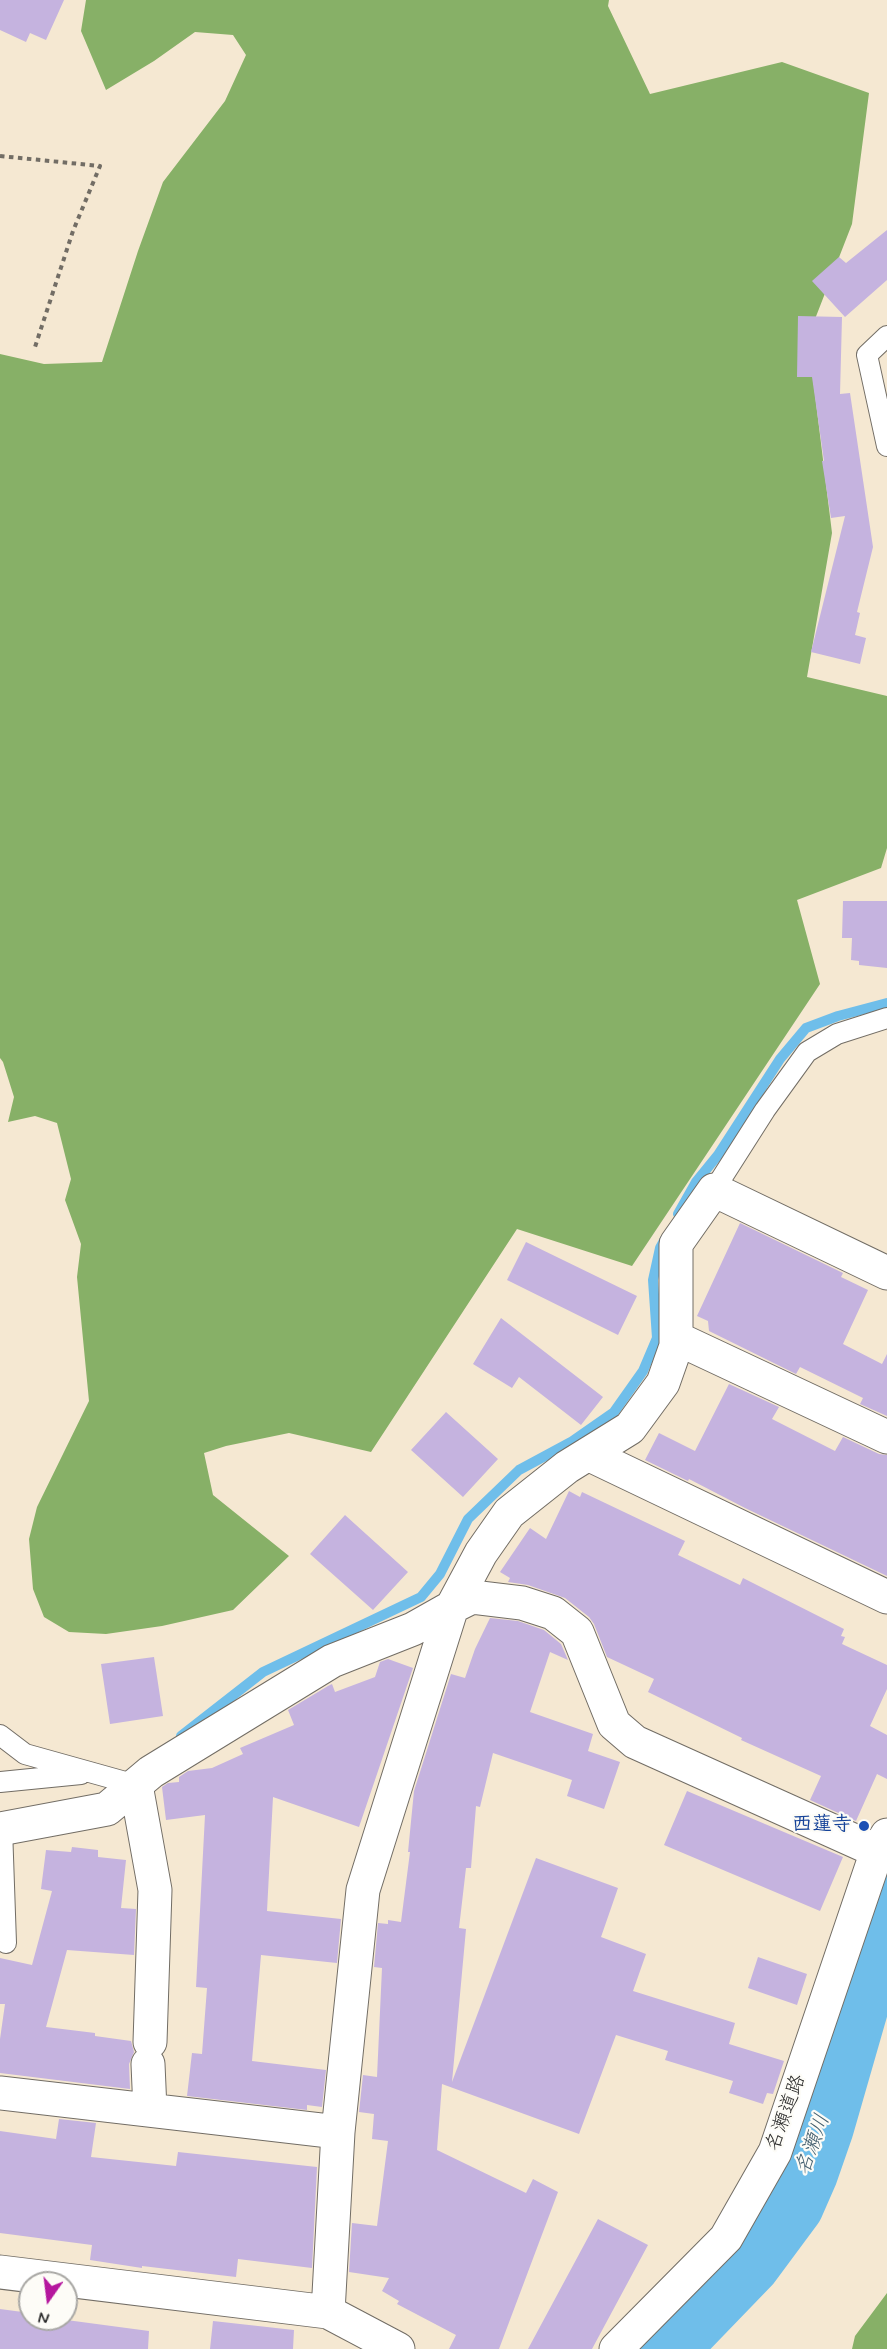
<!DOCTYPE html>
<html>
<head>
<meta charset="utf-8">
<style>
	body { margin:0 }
	#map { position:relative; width:887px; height:2349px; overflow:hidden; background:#f5e8d2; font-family:Mynerve,sans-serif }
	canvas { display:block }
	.north { position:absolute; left:18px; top:2271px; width:60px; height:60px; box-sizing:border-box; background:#fdfcf7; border:2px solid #a9a8a5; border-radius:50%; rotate:194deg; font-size:16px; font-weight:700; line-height:24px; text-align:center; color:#2b2b2b }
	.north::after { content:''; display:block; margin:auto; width:21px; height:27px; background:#b5179e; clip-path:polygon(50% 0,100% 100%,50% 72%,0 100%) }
</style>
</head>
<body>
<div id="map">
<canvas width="887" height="2349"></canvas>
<div class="north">N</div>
</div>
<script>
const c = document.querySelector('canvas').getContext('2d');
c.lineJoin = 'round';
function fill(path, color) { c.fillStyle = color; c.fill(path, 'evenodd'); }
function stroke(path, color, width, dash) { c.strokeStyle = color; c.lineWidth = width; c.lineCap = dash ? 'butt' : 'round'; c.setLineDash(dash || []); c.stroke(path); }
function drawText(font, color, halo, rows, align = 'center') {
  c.font = font + ' Mynerve,"Klee One",sans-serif'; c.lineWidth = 4.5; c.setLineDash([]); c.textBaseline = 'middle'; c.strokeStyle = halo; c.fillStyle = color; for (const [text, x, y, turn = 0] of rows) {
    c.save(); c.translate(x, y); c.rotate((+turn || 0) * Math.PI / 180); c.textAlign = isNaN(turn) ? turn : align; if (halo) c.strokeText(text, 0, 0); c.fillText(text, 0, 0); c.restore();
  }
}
fill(new Path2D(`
	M 86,0 L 609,0 L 608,6 L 650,94 L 782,62 L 869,93 L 852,224 L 808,337 L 832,533 L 807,677 L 887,696 L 887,848 L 881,868 L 797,900 L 820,984 L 632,1266 L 517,1229 L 371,1452 L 289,1433 L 226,1446 L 204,1453 L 213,1495 L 289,1556 L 233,1610 L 162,1626 L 106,1634 L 69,1632 L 44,1617 L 33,1589 L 29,1539 L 37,1507 L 89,1401 L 77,1277 L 81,1244 L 65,1200 L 71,1179 L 57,1123 L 35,1116 L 8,1122 L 14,1097 L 3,1062 L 0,1058 L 0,354 L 44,364 L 102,362 L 138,251 L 163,182 L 225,101 L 246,55 L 233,35 L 195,32 L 154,61 L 106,90 L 81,31 Z
	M 887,2293 L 887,2349 L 852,2349 L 855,2336 Z`), '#87b067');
stroke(new Path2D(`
	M 678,1214 L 696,1182 L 718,1155 L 780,1059 L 806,1028 L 838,1016 L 887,1003
	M 181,1736 L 263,1672 L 421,1597 L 440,1574 L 468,1519 L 519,1470 L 571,1442 L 614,1412 L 643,1371 L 657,1338 L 653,1280 L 660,1248 L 665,1239`), '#6fbeea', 10);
stroke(new Path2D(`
	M 666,2349 L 749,2263 L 792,2205 L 806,2173 L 822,2127 L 887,1901`), '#6fbeea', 64);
fill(new Path2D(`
	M 0,0 L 64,0 L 46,40 L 30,33 L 26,42 L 0,30 Z
	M 887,230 L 887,280 L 845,317 L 812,281 L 839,257 L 846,263 Z
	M 798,316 L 842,317 L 840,394 L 850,393 L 873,547 L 857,612 L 860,613 L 855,635 L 866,638 L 860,664 L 811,652 L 845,516 L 831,518 L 822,461 L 824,461 L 812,377 L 797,377 Z
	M 843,901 L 887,901 L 887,968 L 859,965 L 859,961 L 851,960 L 852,938 L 842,938 Z
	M 740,1223 L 843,1273 L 841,1277 L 868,1290 L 843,1344 L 882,1364 L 887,1354 L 887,1416 L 860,1404 L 863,1398 L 800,1367 L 796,1374 L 709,1331 L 708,1321 L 697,1316 Z
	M 526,1242 L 637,1296 L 618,1335 L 507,1280 Z
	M 501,1318 L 603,1397 L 581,1425 L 519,1377 L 512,1388 L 473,1364 Z
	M 729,1384 L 779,1407 L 772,1419 L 835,1451 L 843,1437 L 879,1454 L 887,1455 L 887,1576 L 745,1508 L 689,1479 L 688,1481 L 645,1460 L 659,1433 L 695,1451 Z
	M 446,1412 L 498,1459 L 463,1497 L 411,1450 Z
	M 569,1491 L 580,1497 L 582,1492 L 685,1541 L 678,1555 L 740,1585 L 743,1578 L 844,1629 L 841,1636 L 845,1637 L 842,1644 L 887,1665 L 887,1689 L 870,1726 L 887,1735 L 887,1779 L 877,1774 L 856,1821 L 810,1800 L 821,1776 L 741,1740 L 742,1738 L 648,1692 L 654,1679 L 607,1657 L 594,1624 L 589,1617 L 565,1598 L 528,1585 L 508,1582 L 510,1578 L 500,1572 L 530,1528 L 546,1539 Z
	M 345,1515 L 408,1572 L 373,1610 L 310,1554 Z
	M 490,1618 L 518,1621 L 544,1630 L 561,1644 L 568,1660 L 550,1652 L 530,1712 L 593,1734 L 588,1751 L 620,1762 L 604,1809 L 567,1796 L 572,1780 L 493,1753 L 480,1807 L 476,1806 L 471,1868 L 466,1868 L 459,1928 L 466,1929 L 452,2082 L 536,1858 L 618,1888 L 601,1937 L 646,1954 L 633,1991 L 735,2023 L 729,2044 L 784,2061 L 773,2094 L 767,2093 L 763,2104 L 729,2093 L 733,2081 L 665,2060 L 668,2051 L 616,2035 L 579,2134 L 442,2084 L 437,2150 L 526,2193 L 533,2179 L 558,2192 L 499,2349 L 449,2349 L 456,2335 L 397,2304 L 399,2301 L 382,2291 L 389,2278 L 349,2272 L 352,2223 L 377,2226 L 388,2141 L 372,2139 L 374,2114 L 359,2112 L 363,2075 L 377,2077 L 382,1968 L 374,1967 L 378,1923 L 388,1924 L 388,1920 L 401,1922 L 410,1852 L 408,1852 L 414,1791 L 451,1674 L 465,1678 L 475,1649 Z
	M 154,1657 L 163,1716 L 110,1724 L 101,1664 Z
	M 388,1659 L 413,1668 L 359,1827 L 273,1797 L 267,1911 L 341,1919 L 337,1963 L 261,1955 L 252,2061 L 326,2070 L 322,2107 L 307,2105 L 307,2110 L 187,2096 L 192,2053 L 202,2054 L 207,1988 L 196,1987 L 205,1815 L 166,1820 L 162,1787 L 168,1783 L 179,1782 L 179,1777 L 188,1771 L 212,1768 L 243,1754 L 240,1748 L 294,1725 L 288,1710 L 328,1686 L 332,1684 L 335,1692 L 375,1677 L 380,1662 Z
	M 687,1791 L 843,1857 L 820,1911 L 664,1845 Z
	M 72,1847 L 98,1850 L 98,1857 L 126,1860 L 121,1908 L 136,1909 L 134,1955 L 67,1950 L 46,2027 L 95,2033 L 95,2036 L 131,2041 L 134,2052 L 129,2064 L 130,2089 L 0,2073 L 0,2039 L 5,2004 L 0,2004 L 0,1958 L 32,1965 L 52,1891 L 41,1889 L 46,1850 L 71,1852 Z
	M 758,1957 L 807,1974 L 797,2005 L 748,1988 Z
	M 59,2119 L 96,2123 L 91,2157 L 176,2166 L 178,2152 L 317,2167 L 312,2268 L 238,2259 L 236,2277 L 142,2266 L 142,2268 L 90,2260 L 92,2245 L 0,2233 L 0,2131 L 56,2139 Z
	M 598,2219 L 648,2245 L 592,2349 L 528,2349 Z
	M 0,2309 L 30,2313 L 29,2319 L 59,2319 L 149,2331 L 148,2349 L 0,2349 Z
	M 213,2321 L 294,2330 L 293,2349 L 210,2349 Z`), '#c5b3df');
const lane = new Path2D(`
	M 887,336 L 867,355 L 887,446
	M 714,1190 L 765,1110 L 807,1052 L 837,1034 L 887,1018
	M 0,1735 L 25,1754 L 136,1785
	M 0,1782 L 81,1774
	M 2,1828 L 6,1943`);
const street = new Path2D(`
	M 676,1338 L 887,1437
	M 588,1454 L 887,1597
	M 136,1785 L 155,1890 L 150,2042
	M 0,1829 L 107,1809 L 151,1772 L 332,1661 L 413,1629 L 452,1607 L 481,1553 L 509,1513 L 567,1467 L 630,1428 L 663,1383 L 676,1346 L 676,1244 L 714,1190 L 887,1273
	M 148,2064 L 150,2110
	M 0,2093 L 338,2132
	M 0,2272 L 328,2312 L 398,2349
	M 328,2312 L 338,2132 L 363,1890 L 452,1607 L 472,1597 L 522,1603 L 553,1613 L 577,1632 L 614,1724 L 635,1742 L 877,1851`);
const secondary = new Path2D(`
	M 616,2349 L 726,2238 L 775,2152 L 877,1851 L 887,1835`);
stroke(lane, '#726d65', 22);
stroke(street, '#726d65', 35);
stroke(secondary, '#726d65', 35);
stroke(new Path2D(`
	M 0,156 L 100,166 L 73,231 L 35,347`), '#726d65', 4, [4.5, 4.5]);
stroke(lane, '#fff', 20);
stroke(street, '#fff', 33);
stroke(secondary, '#fff', 33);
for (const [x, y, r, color] of [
	[864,1826,6,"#1a4fb4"]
]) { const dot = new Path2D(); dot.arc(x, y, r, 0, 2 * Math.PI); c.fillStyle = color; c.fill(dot); stroke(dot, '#fdfcf7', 2); }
drawText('bold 20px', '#164399', '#fdfcf7', [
	["西蓮寺",852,1826]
], 'right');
drawText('20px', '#2b2b2b', '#fdfcf7', [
	["名瀬道路",787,2113,-70]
]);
drawText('italic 21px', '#435e6e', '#fdfcf7', [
	["名瀬川",814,2145,-70]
]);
</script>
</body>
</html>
